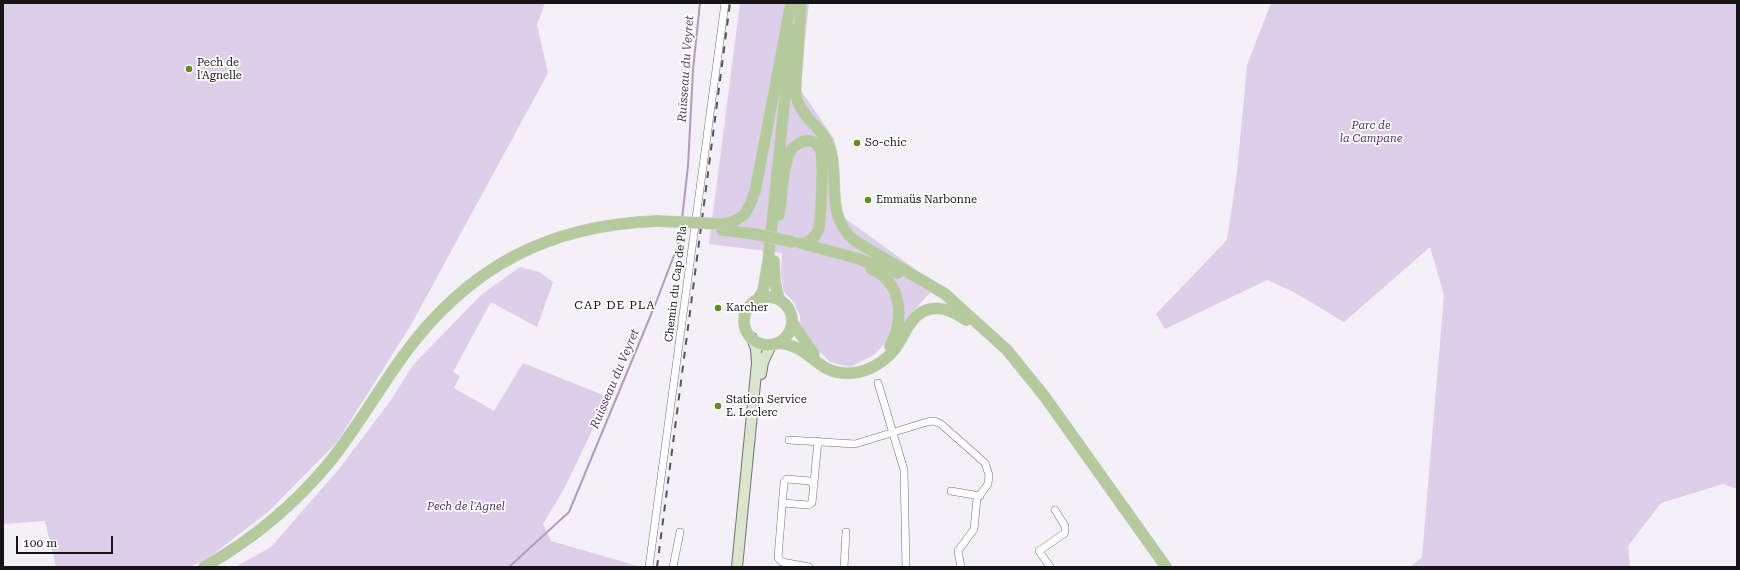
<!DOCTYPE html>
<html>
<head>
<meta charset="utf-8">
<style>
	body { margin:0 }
	#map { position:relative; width:1740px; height:570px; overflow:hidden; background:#f4f0f8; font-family:"Roboto Serif",serif }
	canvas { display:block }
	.frame { position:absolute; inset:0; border:4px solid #151416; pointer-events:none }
	.scale { position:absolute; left:16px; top:536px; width:97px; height:18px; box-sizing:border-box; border:2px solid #151416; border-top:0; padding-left:5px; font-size:12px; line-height:14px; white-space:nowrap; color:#151416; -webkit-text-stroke:3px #fff; paint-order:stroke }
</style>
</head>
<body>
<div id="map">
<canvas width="1740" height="570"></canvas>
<div class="frame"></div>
<div class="scale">100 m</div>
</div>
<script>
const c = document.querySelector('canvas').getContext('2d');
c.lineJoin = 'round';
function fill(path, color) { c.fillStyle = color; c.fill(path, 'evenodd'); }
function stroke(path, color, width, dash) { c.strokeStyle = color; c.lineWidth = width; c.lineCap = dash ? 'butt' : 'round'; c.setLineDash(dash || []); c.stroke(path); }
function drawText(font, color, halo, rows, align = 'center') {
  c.font = font + ' "Roboto Serif",serif'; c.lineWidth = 3.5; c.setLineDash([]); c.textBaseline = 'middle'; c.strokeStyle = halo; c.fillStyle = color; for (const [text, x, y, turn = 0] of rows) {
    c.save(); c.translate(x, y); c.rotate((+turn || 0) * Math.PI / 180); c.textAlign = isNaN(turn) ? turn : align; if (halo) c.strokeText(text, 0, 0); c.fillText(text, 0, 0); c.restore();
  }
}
fill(new Path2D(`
	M 3,3 L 545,3 L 537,25 L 548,73 L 411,325 L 337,442 L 269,511 L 207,559 L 189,567 L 56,567 L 45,521 L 3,524 Z
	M 740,3 L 809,3 L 800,89 L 834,139 L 842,216 L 937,285 L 874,355 L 850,367 L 830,362 L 801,332 L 800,316 L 794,302 L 784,292 L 781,275 L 782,253 L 709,244 Z
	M 1271,3 L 1737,3 L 1737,489 L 1723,484 L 1661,503 L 1628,546 L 1630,567 L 1410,567 L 1422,557 L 1444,295 L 1430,247 L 1344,322 L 1294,292 L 1267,280 L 1165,329 L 1156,314 L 1227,240 L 1237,172 L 1247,65 Z
	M 520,267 L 539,272 L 553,282 L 537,327 L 491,302 L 453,372 L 460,376 L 454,388 L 494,411 L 523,363 L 608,397 L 564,489 L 543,524 L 551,541 L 641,567 L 235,567 L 271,547 L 339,469 L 391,400 L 413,365 L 482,294 Z`), '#ddcee9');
stroke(new Path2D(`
	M 682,219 L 688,166 L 693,70 L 700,3
	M 509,567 L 569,512 L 655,305 L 678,245 L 681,225`), '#b19bc3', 2);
const minor = new Path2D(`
	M 878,383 L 904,470 L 906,567
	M 789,440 L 855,444 L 927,422 L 934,421 L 941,424 L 985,463 L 989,475 L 988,484 L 977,499 L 974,529 L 958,551 L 961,567
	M 951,491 L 980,496
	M 783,503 L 808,505 L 812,503 L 818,441
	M 649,567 L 725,3
	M 673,567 L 680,532
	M 809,567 L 782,562 L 778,558 L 784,482 L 787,479 L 810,481 L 814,486
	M 844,567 L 846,532
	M 1050,567 L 1039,551 L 1065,533 L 1065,526 L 1055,510`);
const secondary = new Path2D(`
	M 761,374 L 763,362 L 771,345
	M 737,567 L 757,363 L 756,349 L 752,338`);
const primary = new Path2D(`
	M 801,3 C 800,24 798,46 797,67 C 796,77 794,90 797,100 C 803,119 824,129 830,148 C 840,180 824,216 855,241 L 945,294 L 1007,350 L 1045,397 L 1166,567
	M 779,215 C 782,196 782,175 788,157 C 792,143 812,133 820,149 C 824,156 821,223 818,231 C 815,237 810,241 805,244
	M 723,224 C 745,220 748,212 755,192 L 791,3
	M 722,230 L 754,234
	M 800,243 L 856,258 L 898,273
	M 774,261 L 775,283 L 779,299
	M 871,269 C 902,282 905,318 890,346
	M744 321a24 24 0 1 1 48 0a24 24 0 1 1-48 0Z
	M 758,299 L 763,291 L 768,262 L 792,29
	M 792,322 L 814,354
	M 778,343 C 812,345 817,377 852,373 C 868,372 884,362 894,350 C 901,341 905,330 912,321 C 927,302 948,307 966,320
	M 204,567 C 252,540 294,505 329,463 C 356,429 378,391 403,356 C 468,267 548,225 657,221`);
stroke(minor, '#747077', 8);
stroke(secondary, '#747077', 12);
stroke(primary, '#d0d0d0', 12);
stroke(minor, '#fff', 7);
stroke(secondary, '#dae5ce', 10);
stroke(primary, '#b5ca9c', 11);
stroke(new Path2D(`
	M 657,567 L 730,3`), '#565458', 2, [7, 7]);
const primaryBridge = new Path2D(`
	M 657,221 L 723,224
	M 754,234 L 793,242`);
stroke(primaryBridge, '#d0d0d0', 12, []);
stroke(primaryBridge, '#b5ca9c', 11);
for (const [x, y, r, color] of [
	[189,69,4,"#628c1d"],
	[857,143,4,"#628c1d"],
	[868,200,4,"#628c1d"],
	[718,308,4,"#628c1d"],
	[718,406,4,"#628c1d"]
]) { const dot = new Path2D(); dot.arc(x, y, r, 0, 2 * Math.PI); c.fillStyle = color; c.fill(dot); stroke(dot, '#fff', 1.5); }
drawText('11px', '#151416', '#fff', [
	["Pech de",197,63],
	["l'Agnelle",197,76],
	["So-chic",865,143],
	["Emmaüs Narbonne",876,200],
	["Karcher",726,308],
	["Station Service",726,400],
	["E. Leclerc",726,413]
], 'left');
drawText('italic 11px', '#513165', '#fff', [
	["Parc de",1371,126],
	["la Campane",1371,139],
	["Pech de l'Agnel",466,507]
]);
drawText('11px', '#151416', '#fff', [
	["Chemin du Cap de Pla",676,284,-83]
]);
drawText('italic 12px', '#59396e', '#fff', [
	["Ruisseau du Veyret",686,69,-86],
	["Ruisseau du Veyret",615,379,-67]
]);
c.letterSpacing = '1px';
drawText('12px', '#151416', '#fff', [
	["CAP DE PLA",615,305]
]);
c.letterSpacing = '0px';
</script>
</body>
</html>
